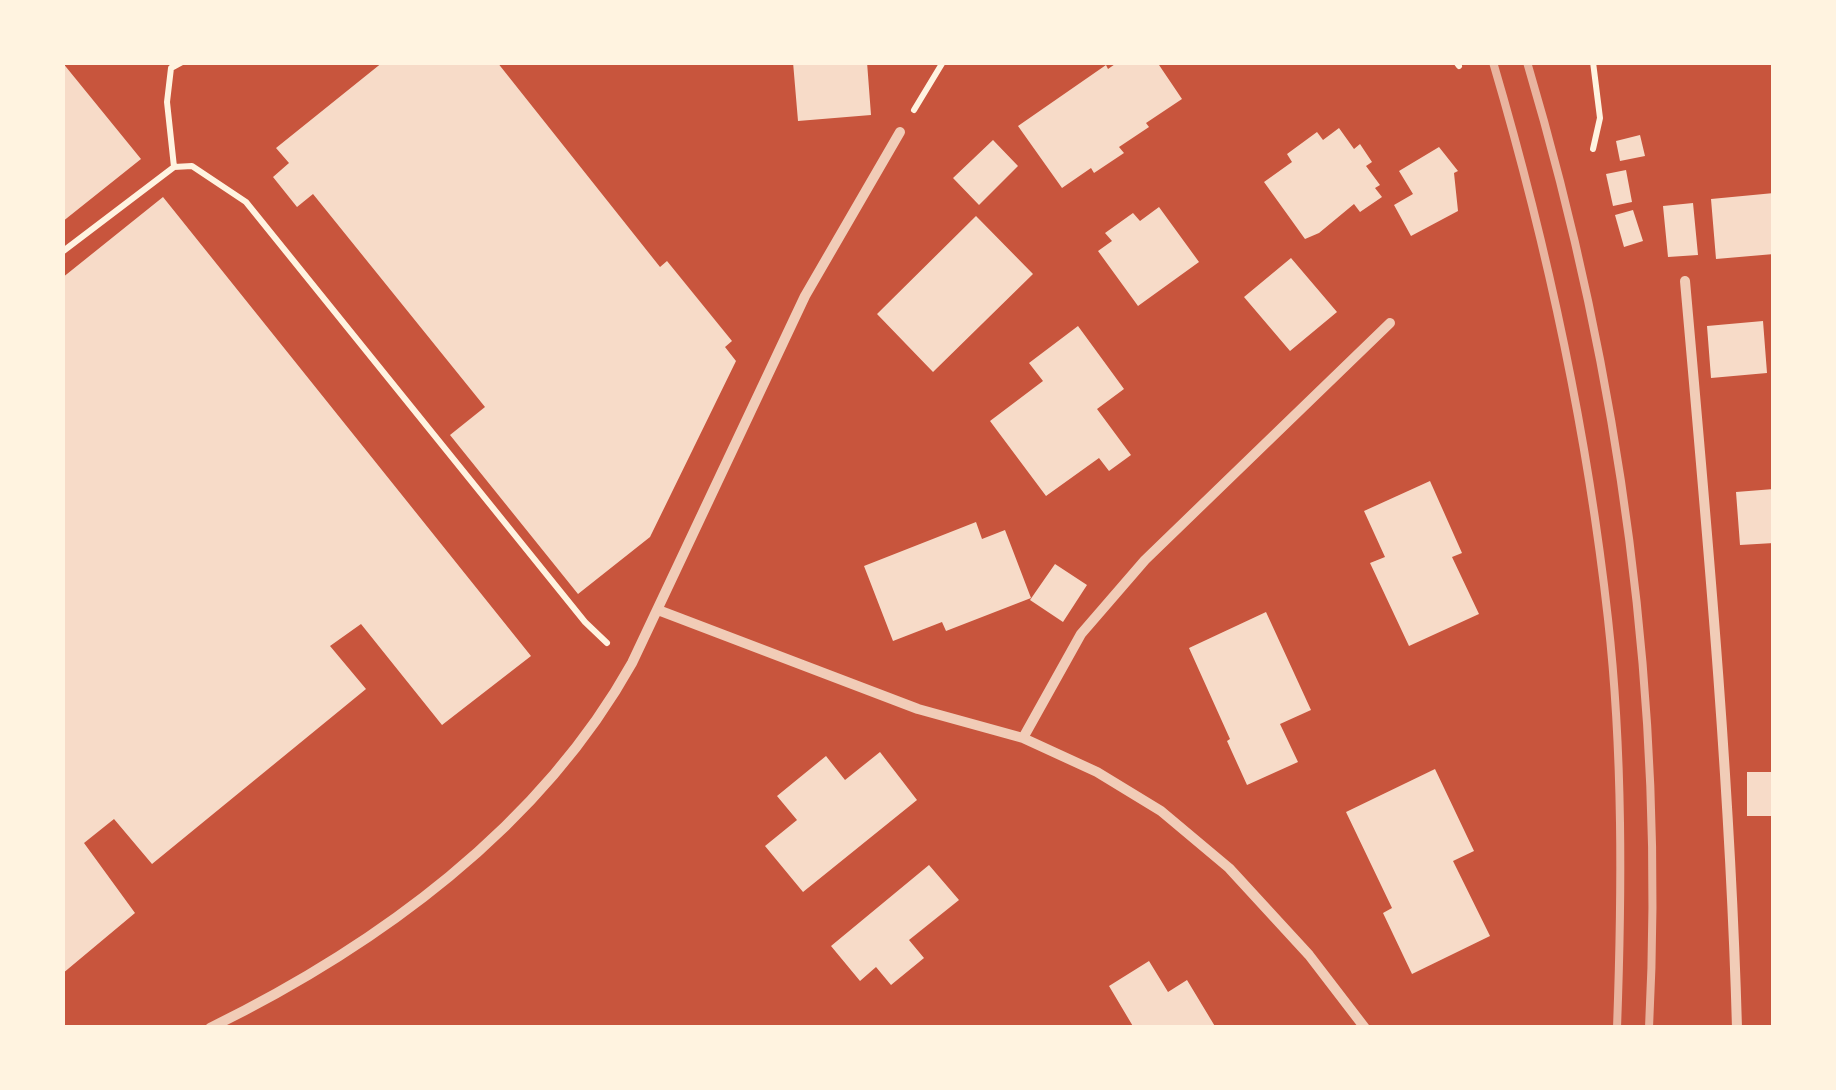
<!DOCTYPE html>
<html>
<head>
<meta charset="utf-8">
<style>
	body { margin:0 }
	#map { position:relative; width:1836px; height:1090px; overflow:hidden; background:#c8553d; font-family:Montserrat,sans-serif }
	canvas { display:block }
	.frame { position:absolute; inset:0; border:65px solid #fff3e0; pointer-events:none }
</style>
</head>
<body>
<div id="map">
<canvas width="1836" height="1090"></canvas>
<div class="frame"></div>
</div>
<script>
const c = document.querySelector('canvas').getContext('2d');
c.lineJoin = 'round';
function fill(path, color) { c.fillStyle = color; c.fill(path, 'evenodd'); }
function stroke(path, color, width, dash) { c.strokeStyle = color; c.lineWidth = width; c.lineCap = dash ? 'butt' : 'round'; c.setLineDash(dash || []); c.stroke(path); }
fill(new Path2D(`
	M 62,62 L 141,159 L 62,222 Z
	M 383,62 L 497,62 L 660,267 L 667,261 L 732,341 L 725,347 L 736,361 L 650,537 L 578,594 L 450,435 L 485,407 L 313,194 L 297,207 L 273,177 L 289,163 L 276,148 Z
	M 793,62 L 867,62 L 871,115 L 798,121 Z
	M 1118,62 L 1157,62 L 1182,99 L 1146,123 L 1149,127 L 1119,147 L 1124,153 L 1094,173 L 1091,168 L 1062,188 L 1018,126 L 1106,65 L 1108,69 Z
	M 1339,128 L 1354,149 L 1360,144 L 1372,162 L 1366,166 L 1380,185 L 1375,188 L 1382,197 L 1360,212 L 1354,204 L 1319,233 L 1305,239 L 1264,182 L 1292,162 L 1287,154 L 1317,132 L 1323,140 Z
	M 1640,135 L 1645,156 L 1620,161 L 1616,141 Z
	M 993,140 L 1018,166 L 979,205 L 953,178 Z
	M 1439,147 L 1458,171 L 1454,173 L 1458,211 L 1411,236 L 1394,205 L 1413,194 L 1399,171 Z
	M 1626,170 L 1632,202 L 1613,206 L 1606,174 Z
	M 1774,193 L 1774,254 L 1716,259 L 1711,199 Z
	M 163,197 L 531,656 L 442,725 L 361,624 L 330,646 L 366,689 L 152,864 L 114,819 L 84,843 L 135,913 L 62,974 L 62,278 Z
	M 1693,203 L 1698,255 L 1668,257 L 1663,206 Z
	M 1159,207 L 1199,262 L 1138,306 L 1098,251 L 1112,241 L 1105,233 L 1133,213 L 1140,221 Z
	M 1633,210 L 1643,241 L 1624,247 L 1615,215 Z
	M 976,216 L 1033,274 L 933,372 L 877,314 Z
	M 1291,258 L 1337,312 L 1290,351 L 1244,297 Z
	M 1763,321 L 1767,373 L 1711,378 L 1707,326 Z
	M 1078,326 L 1124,389 L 1097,409 L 1131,455 L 1109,471 L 1099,458 L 1046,496 L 990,421 L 1043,381 L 1029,363 Z
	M 1430,481 L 1462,553 L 1452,557 L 1479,614 L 1409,646 L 1370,563 L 1385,557 L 1364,511 Z
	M 1774,489 L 1774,543 L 1740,545 L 1736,492 Z
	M 976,522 L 982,539 L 1005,530 L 1031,598 L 946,631 L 942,622 L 893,641 L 864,566 Z
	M 1055,564 L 1087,585 L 1063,622 L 1030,600 Z
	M 1266,612 L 1311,710 L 1280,724 L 1298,762 L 1247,785 L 1227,741 L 1230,739 L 1189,648 Z
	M 880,752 L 917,800 L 803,892 L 765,846 L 797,820 L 777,796 L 826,756 L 845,780 Z
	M 1435,769 L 1474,851 L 1453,861 L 1490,936 L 1412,974 L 1383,913 L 1392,908 L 1346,812 Z
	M 1747,772 L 1774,772 L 1774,816 L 1747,816 Z
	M 929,865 L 959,900 L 909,940 L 924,958 L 891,985 L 876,967 L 860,981 L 831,946 Z
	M 1149,961 L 1168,992 L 1187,980 L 1216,1028 L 1134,1028 L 1109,986 Z`), '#f7dbc8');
stroke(new Path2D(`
	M 1456,62 L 1459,66
	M 914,110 L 943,62
	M 1593,149 L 1600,118 L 1593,62
	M 174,167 L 167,102 L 171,68 L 182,62
	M 62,252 L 174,167 L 192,166 L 246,202 L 585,622 L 607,643`), '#fff3e0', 6);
stroke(new Path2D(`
	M 1685,281 C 1707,530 1730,778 1737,1028
	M 658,610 L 918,709 L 1023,738 L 1097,772 L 1161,811 L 1229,868 L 1309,955 L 1365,1028
	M 1023,738 L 1081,634 L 1145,560 L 1390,323
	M 210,1028 C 377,946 540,828 632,663 L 805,296 L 900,132`), '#f1ccb7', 10);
stroke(new Path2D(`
	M 1493,62 C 1547,245 1587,430 1608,619 C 1623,753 1622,892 1617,1028
	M 1527,62 C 1620,375 1666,702 1649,1028`), '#e9b49f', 8);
</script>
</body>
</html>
